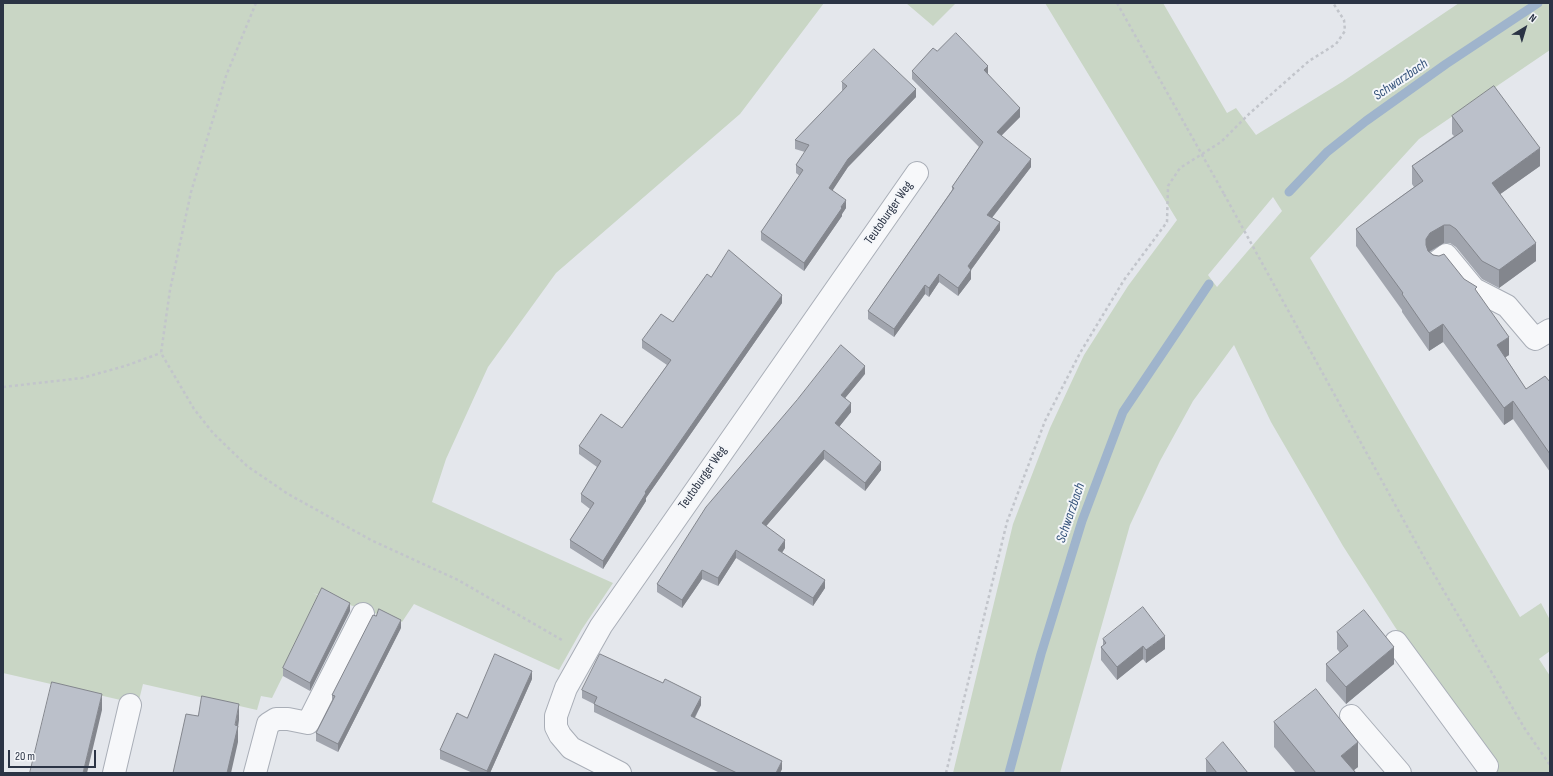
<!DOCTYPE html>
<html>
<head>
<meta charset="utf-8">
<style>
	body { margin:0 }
	#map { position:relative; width:1553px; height:776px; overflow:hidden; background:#e4e7ec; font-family:"Sofia Sans Condensed",sans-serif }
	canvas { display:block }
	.frame { position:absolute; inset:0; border:4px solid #2b3445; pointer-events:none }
	.north { position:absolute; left:1505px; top:8px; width:40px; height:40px; -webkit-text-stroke:3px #f4f6f9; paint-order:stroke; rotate:38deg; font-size:11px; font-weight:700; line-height:16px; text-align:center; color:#2b3445 }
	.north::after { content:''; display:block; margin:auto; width:14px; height:18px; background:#2b3445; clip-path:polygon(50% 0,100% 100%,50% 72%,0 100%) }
	.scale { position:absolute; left:8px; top:750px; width:88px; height:18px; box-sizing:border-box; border:2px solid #2b3445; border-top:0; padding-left:5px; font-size:12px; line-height:14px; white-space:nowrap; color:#2b3445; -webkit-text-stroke:3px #f4f6f9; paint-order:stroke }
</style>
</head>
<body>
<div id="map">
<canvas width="1553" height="776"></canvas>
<div class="frame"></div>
<div class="north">N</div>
<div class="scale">20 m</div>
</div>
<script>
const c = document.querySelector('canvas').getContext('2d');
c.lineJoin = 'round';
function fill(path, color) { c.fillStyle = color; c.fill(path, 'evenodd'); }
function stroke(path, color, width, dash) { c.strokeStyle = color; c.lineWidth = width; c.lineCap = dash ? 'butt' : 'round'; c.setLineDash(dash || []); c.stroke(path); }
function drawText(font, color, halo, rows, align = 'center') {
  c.font = font + ' "Sofia Sans Condensed",sans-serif'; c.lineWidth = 4; c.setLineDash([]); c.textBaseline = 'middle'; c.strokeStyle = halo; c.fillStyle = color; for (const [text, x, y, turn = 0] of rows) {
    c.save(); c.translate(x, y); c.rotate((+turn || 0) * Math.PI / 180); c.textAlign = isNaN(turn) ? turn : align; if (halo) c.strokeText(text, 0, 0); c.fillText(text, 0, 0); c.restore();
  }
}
fill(new Path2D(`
	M 3,3 L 824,3 L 740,114 L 556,273 L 488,367 L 446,459 L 432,502 L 613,583 L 582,629 L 559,670 L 414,604 L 402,622 L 313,593 L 322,597 L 272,698 L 261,696 L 257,710 L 143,684 L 138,704 L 3,673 Z
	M 906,3 L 956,3 L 933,26 Z
	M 1045,3 L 1163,3 L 1227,113 L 1236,108 L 1256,135 L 1342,82 L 1459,3 L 1550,3 L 1550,50 L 1419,139 L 1310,258 L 1520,617 L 1541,603 L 1550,620 L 1550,651 L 1539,659 L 1550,676 L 1550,773 L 1498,773 L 1493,767 L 1395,627 L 1343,546 L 1271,422 L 1234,345 L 1193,401 L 1160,461 L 1130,525 L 1060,773 L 953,773 L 1013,524 L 1050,428 L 1084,355 L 1128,286 L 1177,220 ZM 1273,197 L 1282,211 L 1217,287 L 1208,275 Z`), '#c9d6c5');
stroke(new Path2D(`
	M 1289,192 L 1327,152 L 1366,121 L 1446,64 L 1538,3
	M 1009,773 L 1041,654 L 1082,521 L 1123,412 L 1209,284`), '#9fb4cc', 9);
const minor = new Path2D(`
	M 1438,261 L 1446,255 L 1474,289 L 1507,306 L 1535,339 L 1550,330
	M 1396,642 L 1487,766
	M 1351,716 L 1400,773
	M 114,773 L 130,705
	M 255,773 L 268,724 L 276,719 L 288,719 L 308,723 L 363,614
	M 620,773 L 571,748 L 560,735 L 556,727 L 556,716 L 566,688 L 601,626 L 917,173`);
stroke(minor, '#a9aeb7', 24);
stroke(new Path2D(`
	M 256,3 L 226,76 L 191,192 L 170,290 L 161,353 L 194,409 L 213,433 L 247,466 L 288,494 L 371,540 L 458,580 L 562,640
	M 1117,3 L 1187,128
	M 1224,194 L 1425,559 L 1525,729 L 1550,765
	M 3,387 L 82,378 L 125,366 L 161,353
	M 946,773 L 1007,522 L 1045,421 L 1080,353 L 1124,280 L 1167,222 L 1168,186 L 1180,168 L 1221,142 L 1250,113 L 1309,61 L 1336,44 L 1345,31 L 1344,20 L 1333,3`), '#c2c5cb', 2.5, [3, 3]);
stroke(minor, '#f7f8fa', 22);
stroke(new Path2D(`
	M 1187,128 L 1224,194`), '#c2c5cb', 2.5, [3, 3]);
fill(new Path2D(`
	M 912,71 L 988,74 L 1020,117 L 1001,136 L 1031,167 L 992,218 L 1000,230 L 971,270 L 971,279 L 958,296 L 939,282 L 929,297 L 925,294 L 894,337 L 868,319 L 868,311 L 952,190 L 952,187 L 979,147 L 912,79 Z
	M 842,82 L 916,97 L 848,167 L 832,190 L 846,208 L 842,214 L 842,216 L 804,271 L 761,240 L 761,232 L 800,176 L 796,173 L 796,165 L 805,152 L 795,149 L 795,140 L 843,90 L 842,90 Z
	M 1452,116 L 1540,166 L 1500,194 L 1536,261 L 1499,288 L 1482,279 L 1456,247 L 1450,243 L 1444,243 L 1430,252 L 1464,279 L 1477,292 L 1509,355 L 1505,357 L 1526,389 L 1550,382 L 1550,472 L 1513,419 L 1504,425 L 1443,342 L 1429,351 L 1402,312 L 1402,310 L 1356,246 L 1356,229 L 1414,187 L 1412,184 L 1412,166 L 1454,136 L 1452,134 Z
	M 711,277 L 782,303 L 646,498 L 646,501 L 603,569 L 570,548 L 570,540 L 590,509 L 581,502 L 581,494 L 597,467 L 579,454 L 579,446 L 622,428 L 667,365 L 642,348 L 642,340 L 673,322 Z
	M 865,374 L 845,398 L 851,412 L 839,427 L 881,470 L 865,491 L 824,459 L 766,526 L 785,548 L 782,553 L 825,588 L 813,606 L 736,558 L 718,586 L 702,579 L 682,608 L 657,592 L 657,584 Z
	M 350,611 L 310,691 L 283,676 L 283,668 Z
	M 401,628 L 338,752 L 316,741 L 316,733 L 332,702 L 332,695 Z
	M 1337,632 L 1394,664 L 1346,704 L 1326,681 L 1326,664 L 1340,653 L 1337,649 Z
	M 1103,639 L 1165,649 L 1146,663 L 1143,659 L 1117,680 L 1101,660 L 1101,647 L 1103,646 Z
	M 532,679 L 490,773 L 473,773 L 440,759 L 440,750 L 467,718 Z
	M 582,690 L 701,705 L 695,718 L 782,769 L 780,773 L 720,773 L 594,712 L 594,704 L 582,698 Z
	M 1274,722 L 1358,767 L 1354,770 L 1356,773 L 1296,773 L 1274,747 Z
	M 1206,759 L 1248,773 L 1206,773 Z`), '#a1a5ae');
fill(new Path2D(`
	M 988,66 L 988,74 L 984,78 L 984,70 Z
	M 916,89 L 916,97 L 848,167 L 829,196 L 829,188 L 848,159 Z
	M 1020,108 L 1020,117 L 997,140 L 997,132 Z
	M 1540,148 L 1540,166 L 1492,200 L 1492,183 Z
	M 1031,159 L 1031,167 L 987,224 L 987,215 Z
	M 846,200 L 846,208 L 842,214 L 842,216 L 804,271 L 804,263 Z
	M 1000,222 L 1000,230 L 968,274 L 968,266 Z
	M 1444,225 L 1444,243 L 1430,251 L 1426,256 L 1426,239 L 1430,233 Z
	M 1536,243 L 1536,261 L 1499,288 L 1499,270 Z
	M 971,270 L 971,279 L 958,296 L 958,288 Z
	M 939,274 L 939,282 L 929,297 L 929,288 Z
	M 925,285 L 925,294 L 894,337 L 894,329 Z
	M 782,295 L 782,303 L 646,498 L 646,501 L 603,569 L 603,561 L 645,492 Z
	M 1443,324 L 1443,342 L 1429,351 L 1429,333 Z
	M 1509,337 L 1509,355 L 1497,363 L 1497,345 Z
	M 865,366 L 865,374 L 841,403 L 841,395 Z
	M 1513,401 L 1513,419 L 1504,425 L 1504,408 Z
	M 851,403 L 851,412 L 835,432 L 835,423 Z
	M 824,450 L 824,459 L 762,531 L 762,523 Z
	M 881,462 L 881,470 L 865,491 L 865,483 Z
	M 785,540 L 785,548 L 778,558 L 778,550 Z
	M 736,550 L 736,558 L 718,586 L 718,578 Z
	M 702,570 L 702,579 L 682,608 L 682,600 Z
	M 825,580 L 825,588 L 813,606 L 813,598 Z
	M 350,603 L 350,611 L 310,691 L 310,683 Z
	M 401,620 L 401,628 L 338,752 L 338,744 Z
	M 1165,636 L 1165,649 L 1146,663 L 1146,650 Z
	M 1143,646 L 1143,659 L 1117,680 L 1117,667 Z
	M 1394,647 L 1394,664 L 1346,704 L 1346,687 Z
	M 532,671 L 532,679 L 490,773 L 487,773 L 487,771 Z
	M 102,694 L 102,710 L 87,773 L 83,773 Z
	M 701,697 L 701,705 L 691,724 L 691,716 Z
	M 239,704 L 239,720 L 238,727 L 238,742 L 231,773 L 227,773 Z
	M 1358,742 L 1358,767 L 1350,773 L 1341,756 Z
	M 782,761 L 782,769 L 780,773 L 776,773 Z`), '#83868d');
const building = new Path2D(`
	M 956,33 L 988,66 L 984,70 L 1020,108 L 997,132 L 1031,159 L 987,215 L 1000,222 L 968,266 L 971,270 L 958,288 L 939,274 L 929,288 L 925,285 L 894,329 L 868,311 L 954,188 L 952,187 L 983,142 L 912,71 L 933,48 L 937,51 Z
	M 874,49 L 916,89 L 848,159 L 829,188 L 846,200 L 841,207 L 842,208 L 804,263 L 761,232 L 803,170 L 796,165 L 809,145 L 795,140 L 847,86 L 842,82 Z
	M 1494,86 L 1540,148 L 1492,183 L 1536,243 L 1499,270 L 1482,261 L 1456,229 L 1450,225 L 1444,225 L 1430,233 L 1426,239 L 1426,245 L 1428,251 L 1433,255 L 1439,256 L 1444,254 L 1464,279 L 1477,287 L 1475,289 L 1509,337 L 1497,345 L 1526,389 L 1545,376 L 1550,382 L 1550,454 L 1513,401 L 1504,408 L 1443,324 L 1429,333 L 1402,294 L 1403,293 L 1356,229 L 1423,181 L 1412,166 L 1463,131 L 1452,116 Z
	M 729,250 L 782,295 L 645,492 L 646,493 L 603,561 L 570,540 L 594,503 L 581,494 L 601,461 L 579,446 L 601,414 L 622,428 L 671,360 L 642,340 L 661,314 L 673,322 L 707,274 L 711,277 Z
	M 841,345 L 865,366 L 841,395 L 851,403 L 835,423 L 881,462 L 865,483 L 824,450 L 762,523 L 785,540 L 778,550 L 825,580 L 813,598 L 736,550 L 718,578 L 702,570 L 682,600 L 657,584 L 706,507 L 797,400 Z
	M 322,588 L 350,603 L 310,683 L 283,668 Z
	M 1143,607 L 1165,636 L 1146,650 L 1143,646 L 1117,667 L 1101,647 L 1106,643 L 1103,639 Z
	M 379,609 L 401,620 L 338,744 L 316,733 L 335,696 L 332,695 L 373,615 L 376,616 Z
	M 1364,610 L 1394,647 L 1346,687 L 1326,664 L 1348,646 L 1337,632 Z
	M 495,654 L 532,671 L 487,771 L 440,750 L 457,713 L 467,718 Z
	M 600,654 L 663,683 L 665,679 L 701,697 L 691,716 L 782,761 L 776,773 L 737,773 L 594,704 L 597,697 L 582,690 Z
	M 52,682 L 102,694 L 83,773 L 30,773 Z
	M 1316,689 L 1358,742 L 1341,756 L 1356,773 L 1316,773 L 1274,722 Z
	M 202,696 L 239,704 L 235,725 L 238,726 L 227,773 L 173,773 L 186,714 L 198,716 Z
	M 1223,742 L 1248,773 L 1217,773 L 1206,759 Z`);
fill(building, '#bbc0ca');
stroke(building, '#83868d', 1);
drawText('13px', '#2b3445', '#f4f6f9', [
	["Teutoburger Weg",889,213,-55],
	["Teutoburger Weg",703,478,-55]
]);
drawText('italic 14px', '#34527a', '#f4f6f9', [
	["Schwarzbach",1401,80,-34],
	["Schwarzbach",1071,513,-71]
]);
</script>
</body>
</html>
